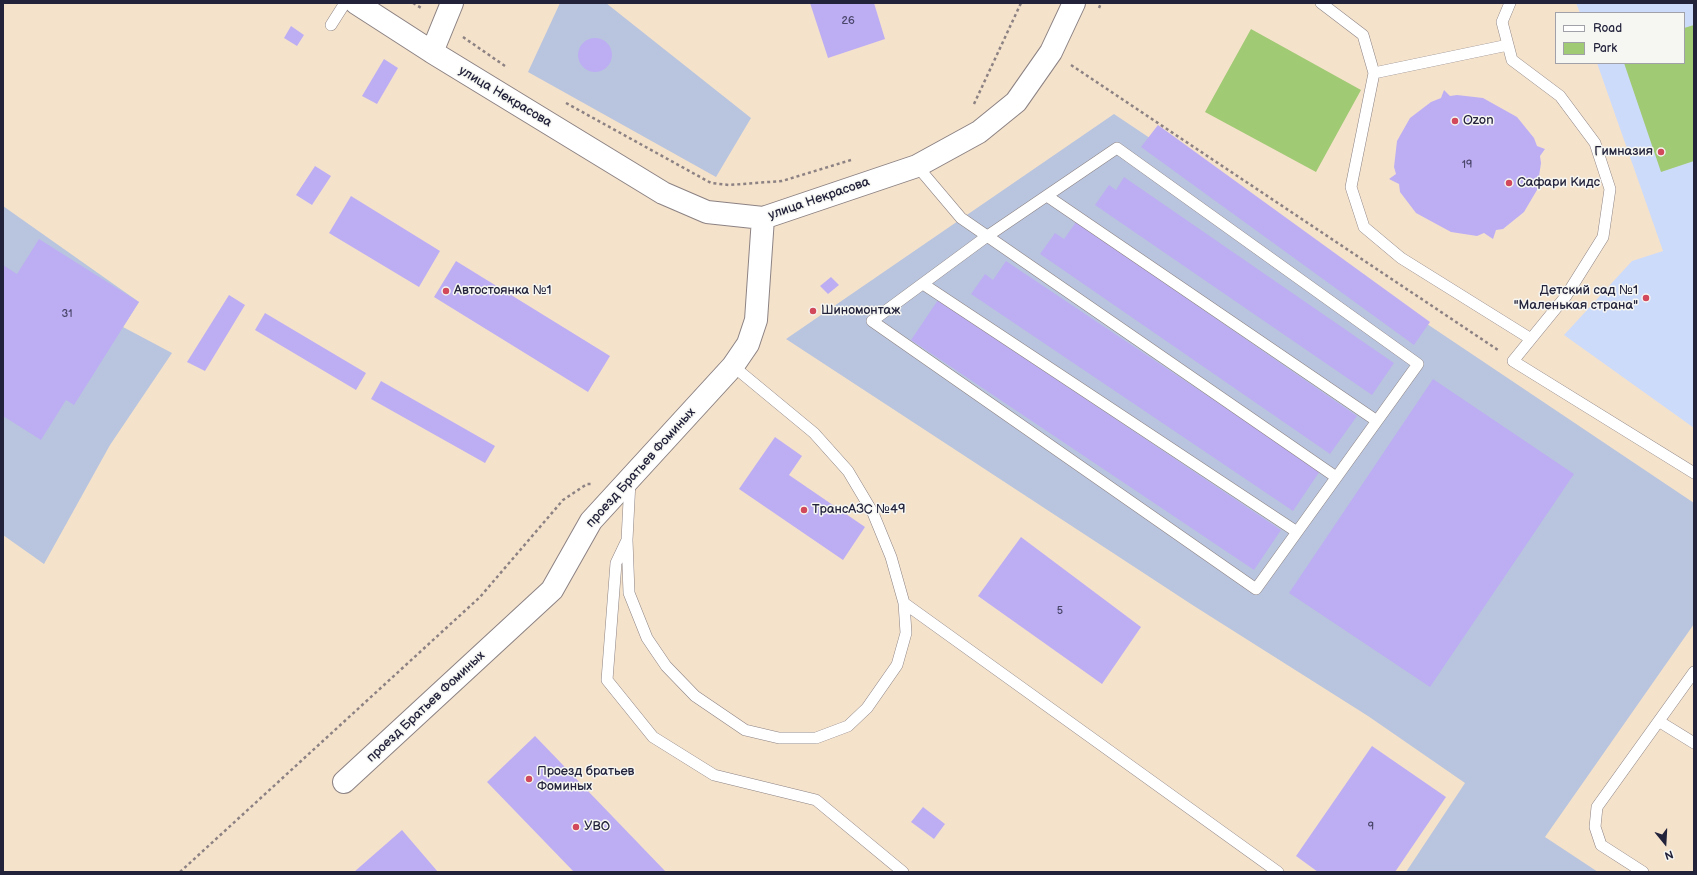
<!DOCTYPE html>
<html>
<head>
<meta charset="utf-8">
<style>
	body { margin:0 }
	#map { position:relative; width:1697px; height:875px; overflow:hidden; background:#f5e2cb; font-family:"Balsamiq Sans",sans-serif }
	canvas { display:block }
	.frame { position:absolute; inset:0; border:4px solid #22223b; pointer-events:none }
	.legend { position:absolute; left:1555px; top:12px; width:130px; height:52px; box-sizing:border-box; background:#f6f6f2; border:1px solid #a1a1a9; margin:0; padding:5px 7px; list-style:none; font-size:12px; color:#22223b }
	.legend li { display:flex; align-items:center; gap:8px; height:20px }
	.legend b { width:20px; border:1px solid #a1a1a9 }
	.north { position:absolute; left:1645px; top:823px; width:40px; height:40px; -webkit-text-stroke:3px #f6f6f2; paint-order:stroke; rotate:162deg; font-size:11px; font-weight:700; line-height:16px; text-align:center; color:#22223b }
	.north::after { content:''; display:block; margin:auto; width:14px; height:18px; background:#22223b; clip-path:polygon(50% 0,100% 100%,50% 72%,0 100%) }
</style>
</head>
<body>
<div id="map">
<canvas width="1697" height="875"></canvas>
<div class="frame"></div>
<ul class="legend">
<li><b style="height:5px;background:#fff"></b>Road</li>
<li><b style="height:11px;background:#a1ca75"></b>Park</li>
</ul>
<div class="north">N</div>
</div>
<script>
const c = document.querySelector('canvas').getContext('2d');
c.lineJoin = 'round';
function fill(path, color) { c.fillStyle = color; c.fill(path, 'evenodd'); }
function stroke(path, color, width, dash) { c.strokeStyle = color; c.lineWidth = width; c.lineCap = dash ? 'butt' : 'round'; c.setLineDash(dash || []); c.stroke(path); }
function drawText(font, color, halo, rows, align = 'center') {
  c.font = font + ' "Balsamiq Sans",sans-serif'; c.lineWidth = 3; c.setLineDash([]); c.textBaseline = 'middle'; c.strokeStyle = halo; c.fillStyle = color; for (const [text, x, y, turn = 0] of rows) {
    c.save(); c.translate(x, y); c.rotate((+turn || 0) * Math.PI / 180); c.textAlign = isNaN(turn) ? turn : align; if (halo) c.strokeText(text, 0, 0); c.fillText(text, 0, 0); c.restore();
  }
}
fill(new Path2D(`
	M 1576,3 L 1694,3 L 1694,428 L 1564,335 L 1632,261 L 1663,251 L 1597,63 L 1684,63 L 1684,13 L 1580,13 Z`), '#cddbfa');
fill(new Path2D(`
	M 560,3 L 606,3 L 751,118 L 716,177 L 528,72 Z
	M 1114,114 L 1694,503 L 1694,624 L 1545,837 L 1598,872 L 1406,872 L 1465,783 L 1368,716 L 1194,606 L 786,339 Z
	M 3,206 L 139,302 L 123,327 L 172,353 L 110,445 L 44,564 L 3,535 Z`), '#b9c5de');
fill(new Path2D(`
	M 1694,25 L 1694,161 L 1661,172 L 1624,63 L 1684,63 L 1684,28 Z
	M 1251,29 L 1361,90 L 1316,172 L 1205,112 Z`), '#a1ca75');
fill(new Path2D(`
	M 810,3 L 874,3 L 885,39 L 828,58 Z
	M 291,26 L 304,35 L 297,46 L 284,38 Z
	M578 55a17 17 0 1 1 34 0a17 17 0 1 1-34 0Z
	M 384,59 L 398,68 L 377,104 L 362,96 Z
	M 1444,90 L 1450,96 L 1457,95 L 1483,98 L 1517,117 L 1534,138 L 1537,146 L 1545,149 L 1540,156 L 1541,163 L 1537,190 L 1524,212 L 1503,229 L 1496,230 L 1493,239 L 1484,233 L 1477,236 L 1451,232 L 1416,213 L 1400,192 L 1399,184 L 1389,179 L 1396,174 L 1394,167 L 1397,141 L 1410,118 L 1431,102 L 1441,98 Z
	M 1158,125 L 1430,322 L 1414,345 L 1141,147 Z
	M 315,166 L 331,176 L 312,205 L 296,195 Z
	M 1124,177 L 1394,363 L 1372,395 L 1095,205 L 1109,185 L 1116,190 Z
	M 351,196 L 440,251 L 419,287 L 329,233 Z
	M 1076,222 L 1357,416 L 1330,454 L 1040,254 L 1055,233 L 1064,239 Z
	M 39,239 L 139,302 L 74,405 L 66,400 L 41,440 L 3,416 L 3,265 L 17,274 Z
	M 456,261 L 610,356 L 588,392 L 434,297 Z
	M 1006,261 L 1320,471 L 1293,511 L 971,294 L 985,274 L 993,280 Z
	M 831,277 L 839,285 L 828,294 L 820,286 Z
	M 229,295 L 245,305 L 205,371 L 187,362 Z
	M 938,300 L 1281,530 L 1254,570 L 911,340 Z
	M 265,313 L 366,373 L 356,390 L 255,330 Z
	M 1433,379 L 1574,474 L 1430,687 L 1289,593 Z
	M 381,381 L 495,446 L 485,463 L 371,399 Z
	M 775,437 L 802,456 L 789,475 L 865,527 L 843,560 L 739,489 Z
	M 1021,537 L 1141,627 L 1102,684 L 978,596 Z
	M 535,736 L 666,872 L 574,872 L 487,782 Z
	M 1372,746 L 1446,797 L 1395,872 L 1318,872 L 1296,856 Z
	M 923,807 L 945,824 L 934,839 L 911,822 Z
	M 402,830 L 438,872 L 354,872 Z`), '#bdaef3');
const service = new Path2D(`
	M 1321,3 L 1363,35 L 1374,73 L 1351,187 L 1364,227 L 1401,258 L 1531,339
	M 1510,3 L 1502,22 L 1512,60 L 1560,96 L 1595,143 L 1610,189 L 1603,237 L 1566,296 L 1513,361 L 1694,473
	M 331,25 L 345,3
	M 1374,73 L 1508,45
	M 1117,148 L 1418,364 L 1256,589 L 872,321 L 986,237 Z
	M 917,166 L 961,218 L 1336,477
	M 1047,196 L 1377,421
	M 923,284 L 1297,532
	M 630,481 L 627,540 L 629,593 L 647,638 L 666,666 L 695,696 L 745,730 L 779,738 L 816,738 L 848,726 L 867,708 L 897,665 L 906,633 L 904,603 L 891,557 L 873,513 L 848,471 L 814,433 L 733,366
	M 626,542 L 616,563 L 607,680 L 653,737 L 714,775 L 816,800 L 903,872
	M 904,603 L 1278,872
	M 1660,722 L 1694,743
	M 1643,872 L 1601,845 L 1595,827 L 1597,807 L 1694,672`);
const minor = new Path2D(`
	M 356,3 L 432,52 L 663,193 L 707,212 L 763,218 L 917,166 L 979,132 L 1016,102 L 1051,52 L 1074,3
	M 432,52 L 452,3
	M 344,782 L 552,590 L 591,521 L 733,366 L 748,344 L 756,320 L 763,218`);
stroke(service, '#8c8283', 12);
stroke(minor, '#8c8283', 24);
stroke(new Path2D(`
	M 413,3 L 423,9
	M 1099,8 L 1101,3
	M 463,37 L 505,66
	M 1071,65 L 1498,350
	M 566,103 L 711,183 L 729,185 L 782,181 L 851,160
	M 974,104 L 1021,3
	M 180,872 L 480,597 L 563,500 L 587,484 L 591,484`), '#8c8283', 2.5, [3, 3]);
stroke(service, '#fff', 11);
stroke(minor, '#fff', 22);
for (const [x, y, r, color] of [
	[1455,121,4,"#d1495b"],
	[1661,152,4,"#d1495b"],
	[1509,183,4,"#d1495b"],
	[446,291,4,"#d1495b"],
	[1646,298,4,"#d1495b"],
	[813,311,4,"#d1495b"],
	[804,510,4,"#d1495b"],
	[529,779,4,"#d1495b"],
	[576,827,4,"#d1495b"]
]) { const dot = new Path2D(); dot.arc(x, y, r, 0, 2 * Math.PI); c.fillStyle = color; c.fill(dot); stroke(dot, '#f6f6f2', 1.5); }
drawText('11px', '#494569', null, [
	["26",848,21],
	["19",1467,165],
	["31",67,314],
	["5",1060,611],
	["9",1371,827]
]);
drawText('13px', '#22223b', '#f6f6f2', [
	["улица Некрасова",505,97,31],
	["улица Некрасова",819,199,-19],
	["проезд Братьев Фоминых",641,468,-48],
	["проезд Братьев Фоминых",426,707,-43]
]);
drawText('13px', '#22223b', '#f6f6f2', [
	["Ozon",1463,121],
	["Гимназия",1653,152,"right"],
	["Сафари Кидс",1517,183],
	["Автостоянка №1",454,291],
	["Детский сад №1",1638,291,"right"],
	["\"Маленькая страна\"",1638,306,"right"],
	["Шиномонтаж",821,311],
	["ТрансАЗС №49",812,510],
	["Проезд братьев",537,772],
	["Фоминых",537,787],
	["УВО",584,827]
], 'left');
</script>
</body>
</html>
